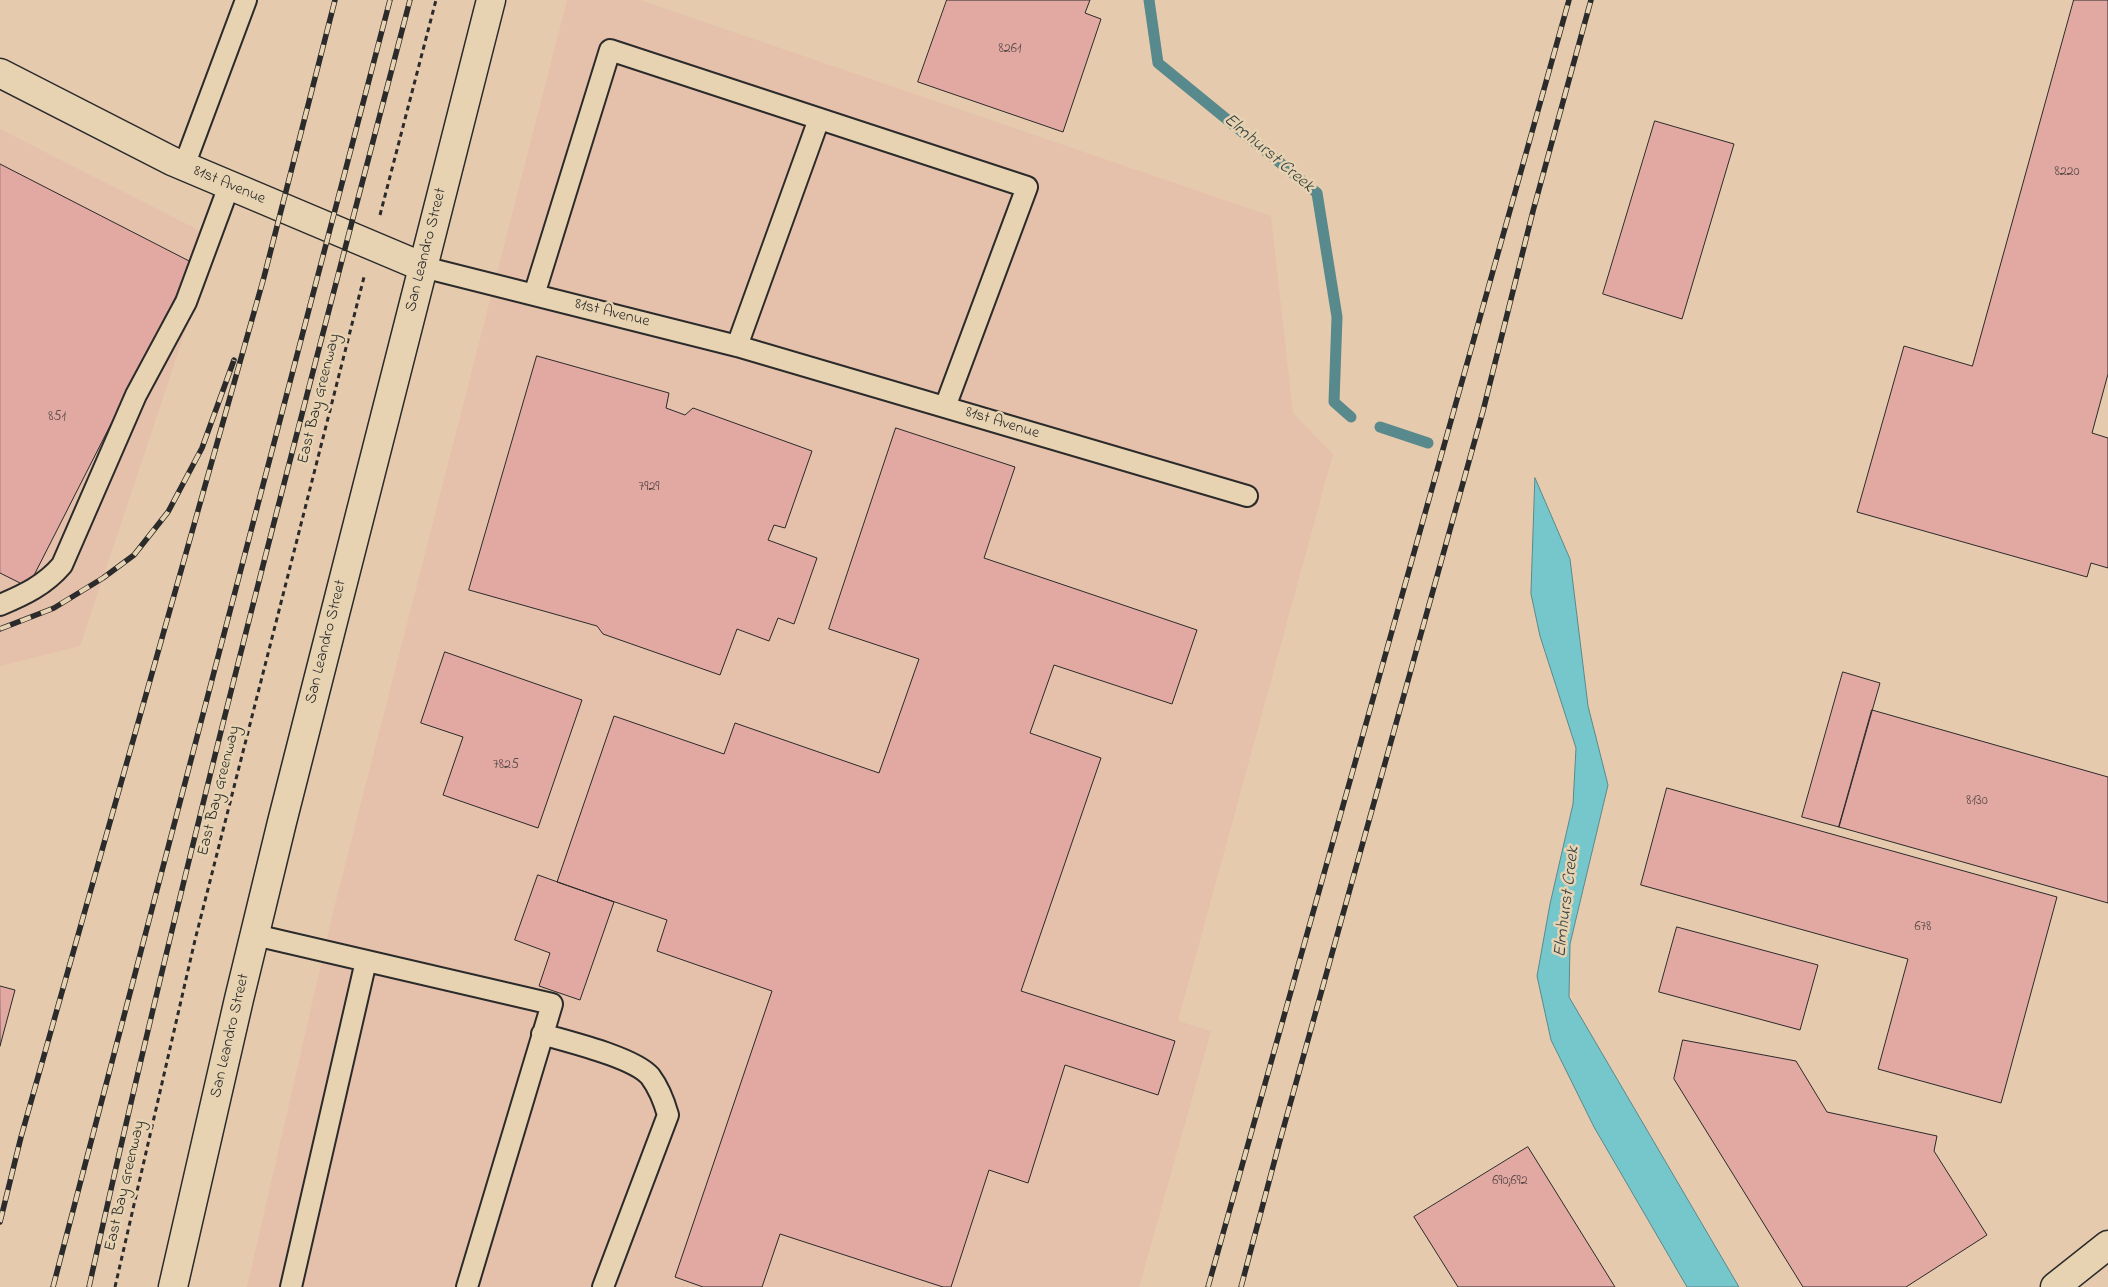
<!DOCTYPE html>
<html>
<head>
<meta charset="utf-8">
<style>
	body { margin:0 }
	canvas { display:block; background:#e6caae }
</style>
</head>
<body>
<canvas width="2108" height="1287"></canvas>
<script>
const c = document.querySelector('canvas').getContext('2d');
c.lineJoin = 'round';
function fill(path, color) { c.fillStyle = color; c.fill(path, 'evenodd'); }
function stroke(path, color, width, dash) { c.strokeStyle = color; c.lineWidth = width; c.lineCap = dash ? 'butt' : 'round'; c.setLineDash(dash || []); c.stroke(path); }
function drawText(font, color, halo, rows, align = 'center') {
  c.font = font + ' "Indie Flower",sans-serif'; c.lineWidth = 5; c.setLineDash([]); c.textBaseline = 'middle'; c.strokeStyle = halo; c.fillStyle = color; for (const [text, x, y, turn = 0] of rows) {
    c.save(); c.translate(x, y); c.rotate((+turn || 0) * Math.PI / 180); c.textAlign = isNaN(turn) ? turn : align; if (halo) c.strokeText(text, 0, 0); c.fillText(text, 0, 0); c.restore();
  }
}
fill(new Path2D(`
	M 567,0 L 640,0 L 1271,216 L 1293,413 L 1333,454 L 1178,1021 L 1211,1031 L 1139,1287 L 247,1287 L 334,908 Z
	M 0,129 L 216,239 L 80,646 L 0,666 Z`), '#e5c0aa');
const water = new Path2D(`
	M 1535,478 L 1570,559 L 1588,706 L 1608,785 L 1570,944 L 1569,997 L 1739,1287 L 1687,1287 L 1594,1127 L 1551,1040 L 1537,976 L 1550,904 L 1573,804 L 1576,748 L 1540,636 L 1531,594 Z`);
fill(water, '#76c7cc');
stroke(water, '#58898c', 1);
stroke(new Path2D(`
	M 1149,0 L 1158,63 L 1317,193 L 1337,317 L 1334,402 L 1351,417
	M 1380,427 L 1428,443`), '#58898c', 11);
const building = new Path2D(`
	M 947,0 L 1090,0 L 1085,13 L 1101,19 L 1063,132 L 918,82 Z
	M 2074,0 L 2108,0 L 2108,374 L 2092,433 L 2108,438 L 2108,568 L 2091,563 L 2087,577 L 1857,512 L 1904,346 L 1972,366 Z
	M 1655,121 L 1734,144 L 1682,319 L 1603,294 Z
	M 0,164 L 193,263 L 28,587 L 0,573 Z
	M 537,356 L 669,393 L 666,408 L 685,415 L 693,408 L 812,451 L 785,528 L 774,525 L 768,540 L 817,558 L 794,624 L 778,618 L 769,641 L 737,629 L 720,675 L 603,634 L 597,626 L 469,590 Z
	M 896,428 L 1015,467 L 984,558 L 1197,630 L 1172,704 L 1054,665 L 1030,733 L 1101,758 L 1021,991 L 1175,1041 L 1158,1095 L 1065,1065 L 1028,1183 L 989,1170 L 951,1287 L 943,1287 L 780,1234 L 762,1287 L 703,1287 L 675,1277 L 772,991 L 657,951 L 667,920 L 557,882 L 614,716 L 724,754 L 735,723 L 879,773 L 919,659 L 829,629 Z
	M 445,652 L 582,700 L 538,828 L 443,795 L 463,737 L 421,723 Z
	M 1843,672 L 1880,683 L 1839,827 L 1802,817 Z
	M 1872,710 L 2108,777 L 2108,903 L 1839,827 Z
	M 1667,788 L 2057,897 L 2001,1103 L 1878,1069 L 1908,959 L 1641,885 Z
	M 538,875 L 614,902 L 580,1000 L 539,986 L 550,953 L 515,940 Z
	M 1677,927 L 1818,965 L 1800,1030 L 1659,992 Z
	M 0,986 L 15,990 L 0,1046 Z
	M 1683,1040 L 1796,1061 L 1827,1112 L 1937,1136 L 1934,1151 L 1987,1235 L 1906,1287 L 1803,1287 L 1674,1079 Z
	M 1528,1147 L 1615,1287 L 1458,1287 L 1414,1217 Z`);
fill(building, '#e2a8a2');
stroke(building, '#2b2b2b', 1);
const lane = new Path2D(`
	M 184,166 L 246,0
	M 423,267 L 737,346 L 1247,496
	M 534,295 L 610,50 L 1027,187 L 945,407
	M 737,346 L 819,119
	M 0,605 C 24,595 45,585 62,565 L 136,395 L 186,302 L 229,186
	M 255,935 L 552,1004 L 467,1287
	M 542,1034 C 569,1042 633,1057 650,1076 C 659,1088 664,1101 668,1115 L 603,1287
	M 291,1287 L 366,961`);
const street = new Path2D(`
	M 0,73 L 172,161 L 423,267
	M 2055,1287 L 2108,1245`);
const secondary = new Path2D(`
	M 173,1287 L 239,999 L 282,822 L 491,0`);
stroke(lane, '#2b2b2b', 24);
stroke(street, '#2b2b2b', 31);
stroke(secondary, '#2b2b2b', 31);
stroke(new Path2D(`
	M 380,215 L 436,0
	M 115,1287 L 195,940 L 364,277`), '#2b2b2b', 3, [5, 4]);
stroke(lane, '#e7d3b1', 20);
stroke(street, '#e7d3b1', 28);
stroke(secondary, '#e7d3b1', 28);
const rail = new Path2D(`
	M 0,629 L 54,608 L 103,578 L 134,555 L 168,512 L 202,448 L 234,360
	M 0,1222 L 21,1137 L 264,277 L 335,0
	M 53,1287 L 390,0
	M 89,1287 C 185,855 298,428 410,0
	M 1208,1287 L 1569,0
	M 1241,1287 L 1279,1144 L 1483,411 L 1533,211 L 1591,0`);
stroke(rail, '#2b2b2b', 5.5);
stroke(rail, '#e7d3b1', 4, [11]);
drawText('14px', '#594a49', null, [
	["8261",1010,50],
	["8220",2067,173],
	["851",57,418],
	["7929",649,488],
	["7825",506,766],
	["8130",1977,802],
	["678",1923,928],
	["690;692",1510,1182]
]);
drawText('16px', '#2b2b2b', '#e7d3b1', [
	["81st Avenue",229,186,23],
	["San Leandro Street",427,250,-76],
	["81st Avenue",612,314,14],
	["East Bay Greenway",320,399,-76],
	["81st Avenue",1002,424,17],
	["San Leandro Street",327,642,-76],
	["East Bay Greenway",220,791,-76],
	["San Leandro Street",231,1036,-77],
	["East Bay Greenway",126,1186,-77]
]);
drawText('italic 18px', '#364243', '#e7d3b1', [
	["Elmhurst Creek",1268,154,40],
	["Elmhurst Creek",1568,902,-83]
]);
</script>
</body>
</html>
